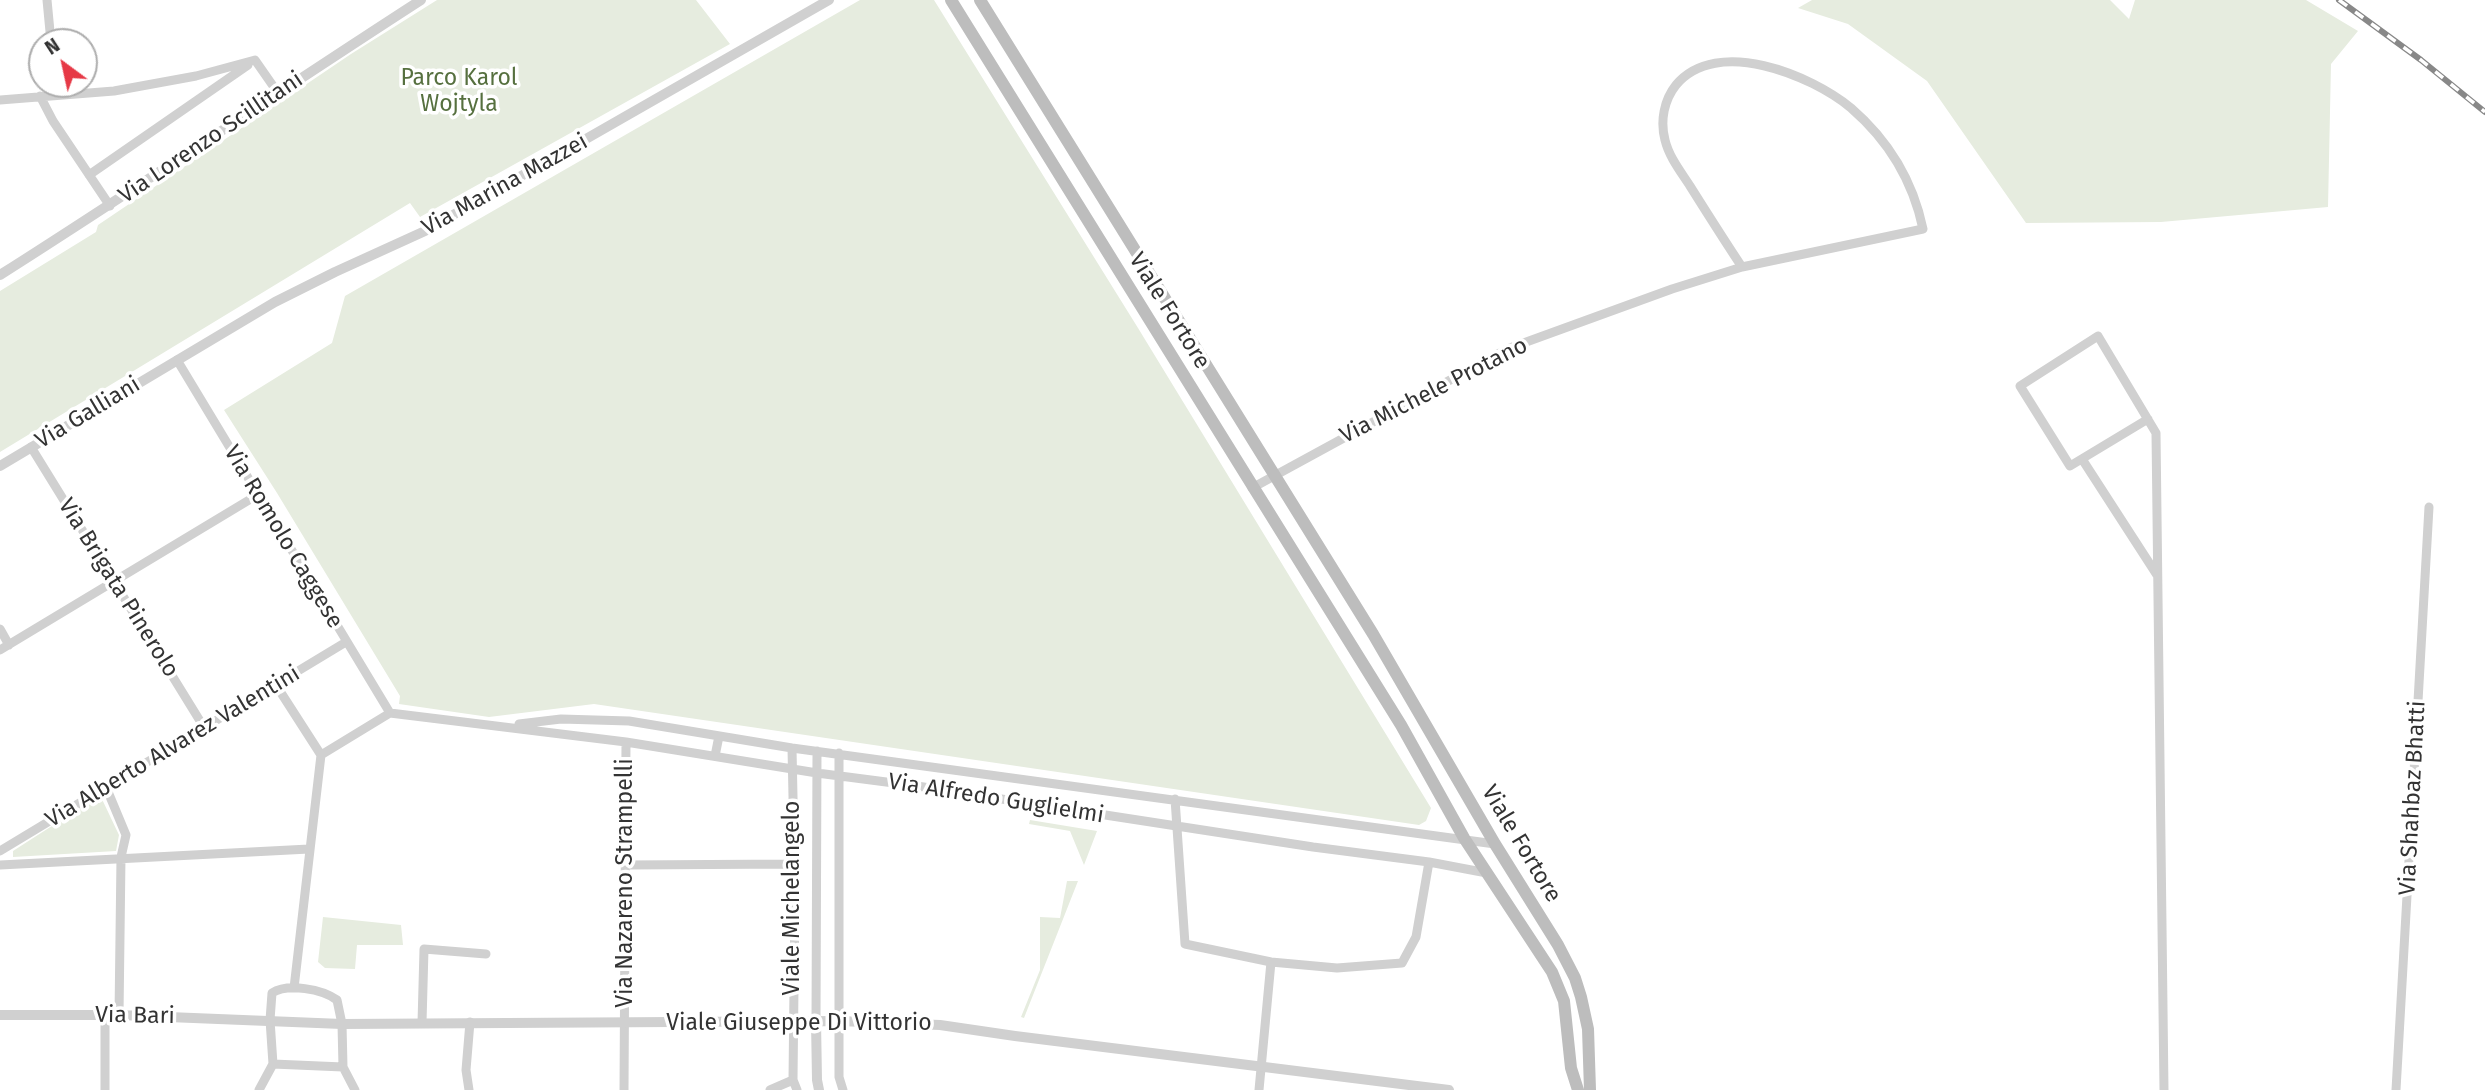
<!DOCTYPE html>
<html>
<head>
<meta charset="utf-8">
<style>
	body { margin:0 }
	#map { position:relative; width:2485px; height:1090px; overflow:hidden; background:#fff; font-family:"Fira Sans",sans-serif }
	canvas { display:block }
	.north { position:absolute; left:28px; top:28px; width:70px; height:70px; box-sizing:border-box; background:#fff; border:2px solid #adadad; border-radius:50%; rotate:327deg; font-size:19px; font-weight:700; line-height:28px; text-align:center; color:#333 }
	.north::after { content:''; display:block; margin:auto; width:24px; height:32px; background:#e63946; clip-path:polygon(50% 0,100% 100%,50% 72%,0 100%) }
</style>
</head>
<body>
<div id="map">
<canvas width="2485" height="1090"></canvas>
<div class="north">N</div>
</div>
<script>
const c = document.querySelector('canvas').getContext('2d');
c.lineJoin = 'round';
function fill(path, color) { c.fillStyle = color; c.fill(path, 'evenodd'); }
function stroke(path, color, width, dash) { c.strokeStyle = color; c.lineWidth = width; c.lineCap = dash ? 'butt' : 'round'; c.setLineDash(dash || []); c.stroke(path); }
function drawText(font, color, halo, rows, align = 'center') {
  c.font = font + ' "Fira Sans",sans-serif'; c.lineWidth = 7; c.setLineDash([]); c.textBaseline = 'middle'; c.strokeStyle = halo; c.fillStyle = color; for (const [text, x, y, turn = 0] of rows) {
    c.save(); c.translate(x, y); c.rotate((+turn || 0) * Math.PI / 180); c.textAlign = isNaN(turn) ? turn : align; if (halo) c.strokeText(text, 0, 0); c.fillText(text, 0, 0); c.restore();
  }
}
fill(new Path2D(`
	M 437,0 L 696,0 L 730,44 L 420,217 L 410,203 L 0,452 L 0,291 L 96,232 L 98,225 L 351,54 Z
	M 860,0 L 934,0 L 1138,328 L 1431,808 L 1426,821 L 1419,825 L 594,704 L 489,717 L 399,704 L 400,696 L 277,493 L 224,410 L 332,343 L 345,296 Z
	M 1812,0 L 2110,0 L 2129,19 L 2135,0 L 2306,0 L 2358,31 L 2331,64 L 2328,207 L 2161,222 L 2026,223 L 1927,81 L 1848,24 L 1798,8 Z
	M 100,795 L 119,835 L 116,851 L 13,857 L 13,851 Z
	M 1030,820 L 1097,831 L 1084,865 L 1070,831 L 1029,824 Z
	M 1067,881 L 1078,881 L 1024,1018 L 1021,1017 L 1040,970 L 1040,917 L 1060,918 Z
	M 323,917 L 401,925 L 403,945 L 357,945 L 355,969 L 325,968 L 318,962 Z`), '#e6ecdf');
stroke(new Path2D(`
	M 47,0 L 51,42
	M 56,84 L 57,95
	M 40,96 L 53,121 L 110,206
	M 0,100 L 114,91 L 196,76 L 255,60 L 278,93
	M 89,175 L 248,65
	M 177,360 L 390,713
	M 2148,419 L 2070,466 L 2020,386 L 2098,336 L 2156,433 L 2164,1090
	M 31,447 L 205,729
	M 2082,459 L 2157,575
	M 1252,488 L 1507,349 L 1672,289 L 1742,267 L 1923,229 C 1913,181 1888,140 1851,108 C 1811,75 1717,36 1676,85 C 1664,100 1660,121 1665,140 C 1669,157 1681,172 1690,186 C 1707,213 1724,240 1742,267
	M 0,629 L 9,645
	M 0,650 L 259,494
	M 276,685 L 321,755
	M 390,713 L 626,742 L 817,773 L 917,786 L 1313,847 L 1429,862 L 1487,873
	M 519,724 L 561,719 L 629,721 L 792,748 L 1495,844
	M 792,748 L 795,894 L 793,1080 L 797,1090
	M 839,753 L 839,1077 L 843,1090
	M 715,756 L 719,736
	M 106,787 L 126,835 L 121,857 L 119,1015
	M 1175,799 L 1185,944 L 1271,962 L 1337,968 L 1402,963 L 1416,937 L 1429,862
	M 0,851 L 346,642
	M 0,865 L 309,849
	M 626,865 L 793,864
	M 294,988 L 321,755 L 390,713
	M 105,1015 L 105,1090
	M 816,1021 L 817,751
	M 422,1023 L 424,949 L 486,954
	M 343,1067 L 355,1090
	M 259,1090 L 273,1064 L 270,1020 L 272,993 C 288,983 322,989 337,1000 L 342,1024 L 343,1067 L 273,1064
	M 469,1090 L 466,1070 L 470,1022
	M 624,1090 L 626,742
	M 770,1090 L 793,1080
	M 1259,1090 L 1271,962
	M 2396,1090 L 2429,507`), '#d0d0d0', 9);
stroke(new Path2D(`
	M 0,275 C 142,185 280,91 421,0
	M 0,466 L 275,302 L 335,272 L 425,231 L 829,0
	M 0,1015 L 119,1015 L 342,1024 L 839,1021 L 940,1025 L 1015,1036 L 1449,1090
	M 816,1021 L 817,1080 L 819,1090`), '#d0d0d0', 10);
stroke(new Path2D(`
	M 951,0 L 1401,725 L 1464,838 L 1552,972 L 1564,1001 L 1571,1068 L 1578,1090
	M 980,0 L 1373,634 L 1495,844 L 1558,945 L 1575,978 L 1581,997 L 1588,1029 L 1590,1090`), '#bdbdbd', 12);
const rail = new Path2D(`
	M 2339,0 L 2421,60 L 2485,112`);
stroke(rail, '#888', 6);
stroke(rail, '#fff', 3.5, [10]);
drawText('23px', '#56703f', '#fff', [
	["Parco Karol",459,79],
	["Wojtyla",459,105]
]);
drawText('23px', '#333', '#fff', [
	["Via Lorenzo Scillitani",211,138,-34],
	["Via Marina Mazzei",505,185,-29],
	["Viale Fortore",1169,311,58],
	["Via Michele Protano",1434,391,-27],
	["Via Galliani",88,413,-31],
	["Via Romolo Caggese",283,537,59],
	["Via Brigata Pinerolo",118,588,58],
	["Via Alberto Alvarez Valentini",173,747,-31],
	["Via Shahbaz Bhatti",2413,798,-87],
	["Via Alfredo Guglielmi",996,799,9],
	["Viale Fortore",1521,844,59],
	["Via Nazareno Strampelli",626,883,-90],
	["Viale Michelangelo",793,898,-90],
	["Via Bari",135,1016,1],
	["Viale Giuseppe Di Vittorio",799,1024]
]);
</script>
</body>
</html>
